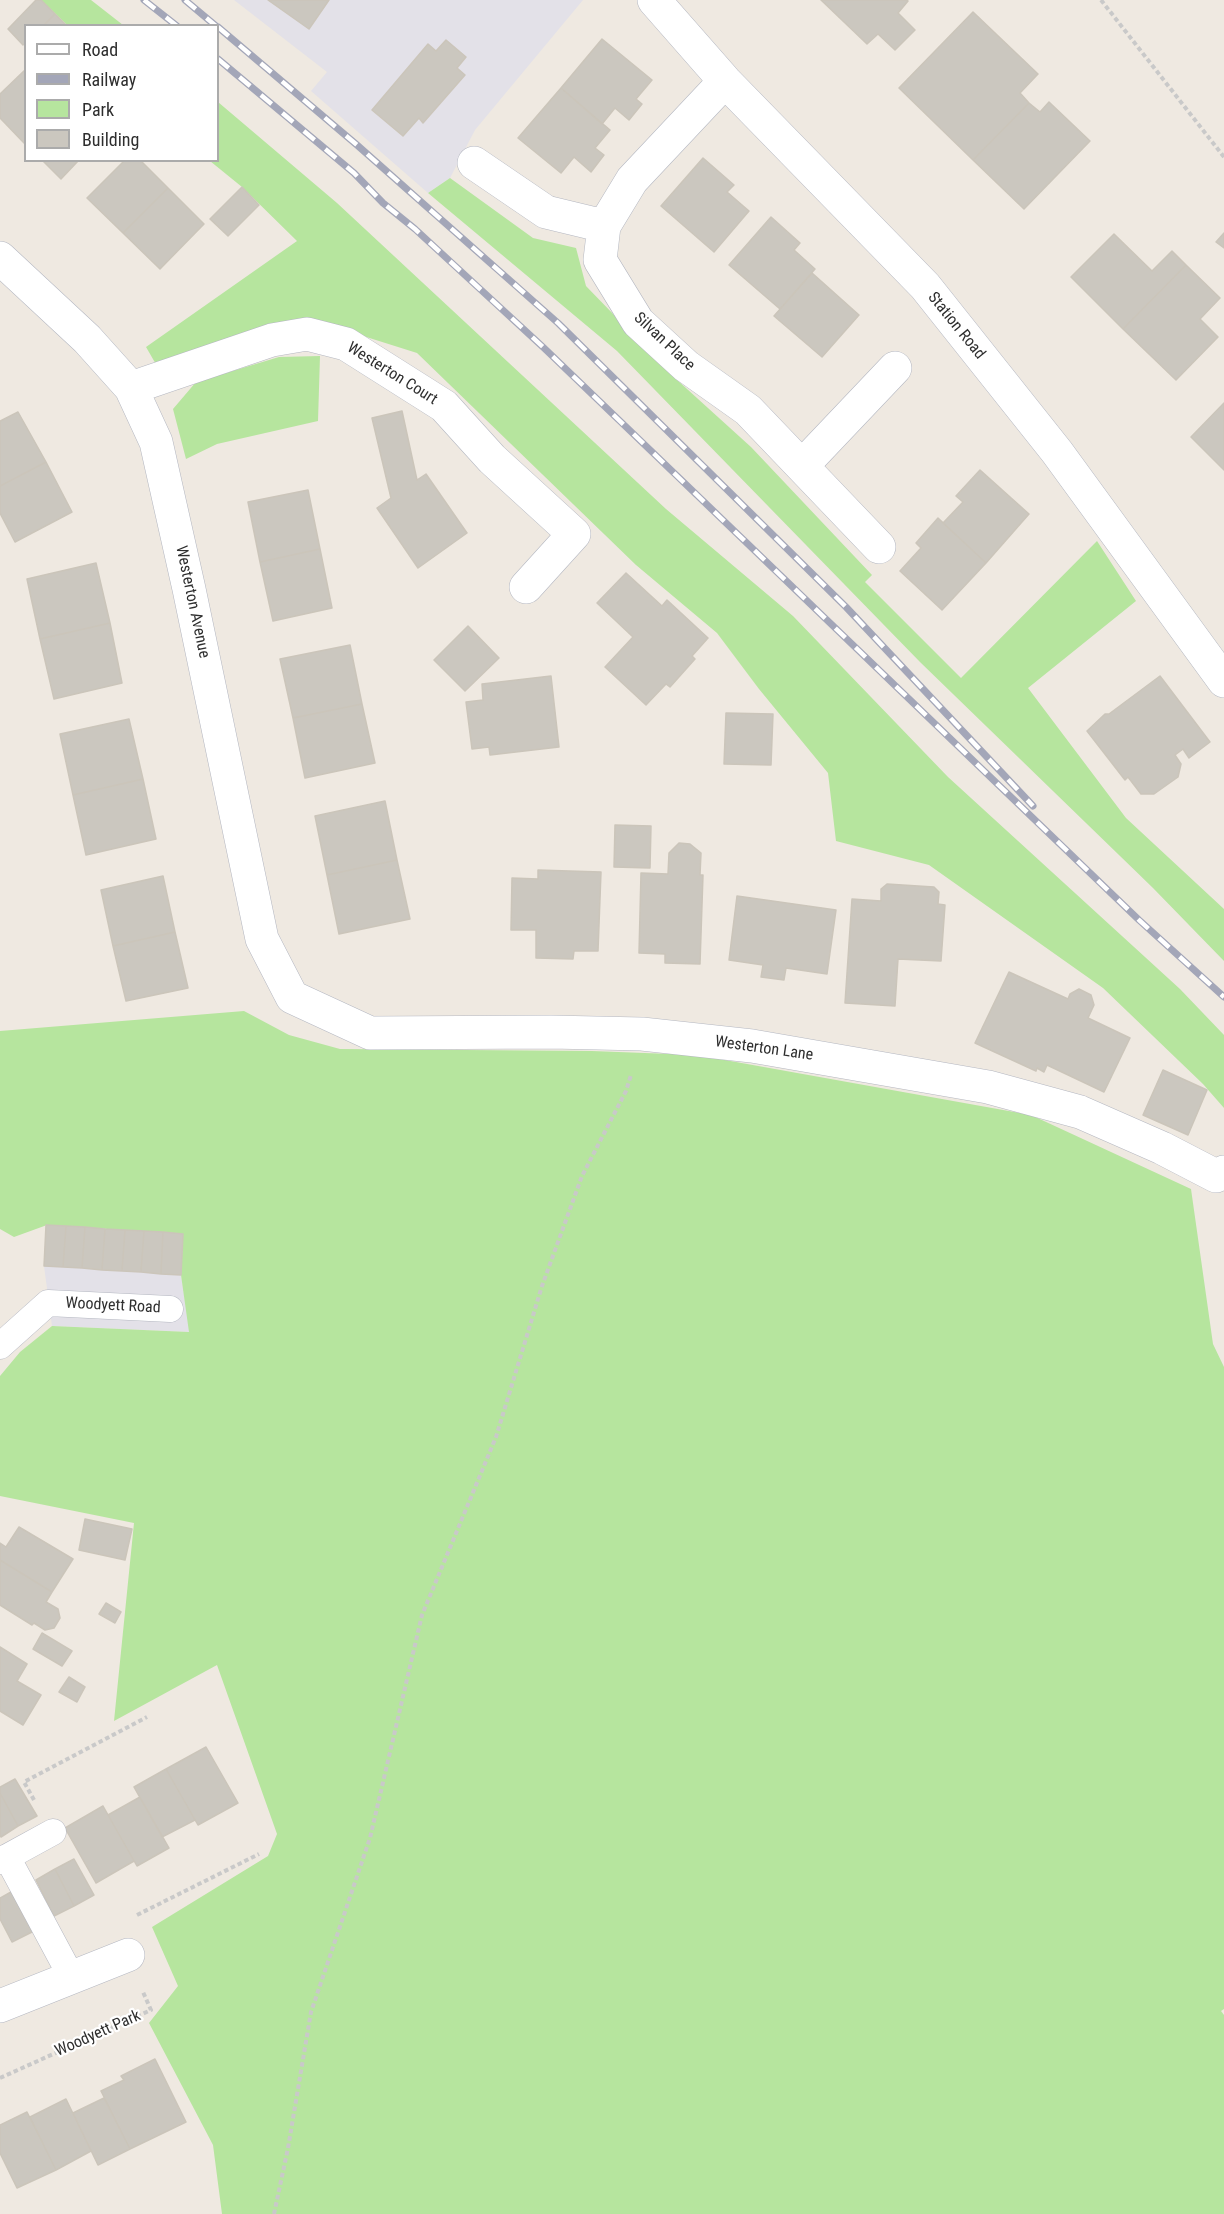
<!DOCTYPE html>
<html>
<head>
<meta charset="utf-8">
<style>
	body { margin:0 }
	#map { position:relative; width:1224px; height:2214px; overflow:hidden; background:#efe9e1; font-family:"Roboto Condensed",sans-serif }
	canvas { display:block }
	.legend { position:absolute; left:24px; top:24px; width:195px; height:138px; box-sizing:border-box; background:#fff; border:2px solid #ababab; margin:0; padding:8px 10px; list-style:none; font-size:18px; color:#2e2e2e }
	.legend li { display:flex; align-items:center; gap:12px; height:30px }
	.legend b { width:30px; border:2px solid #ababab }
</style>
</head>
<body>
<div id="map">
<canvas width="1224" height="2214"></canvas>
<ul class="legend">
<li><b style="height:8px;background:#fff"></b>Road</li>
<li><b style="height:8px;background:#a3a6b8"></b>Railway</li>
<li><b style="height:16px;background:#b6e59e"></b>Park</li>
<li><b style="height:16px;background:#cbc7bf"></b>Building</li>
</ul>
</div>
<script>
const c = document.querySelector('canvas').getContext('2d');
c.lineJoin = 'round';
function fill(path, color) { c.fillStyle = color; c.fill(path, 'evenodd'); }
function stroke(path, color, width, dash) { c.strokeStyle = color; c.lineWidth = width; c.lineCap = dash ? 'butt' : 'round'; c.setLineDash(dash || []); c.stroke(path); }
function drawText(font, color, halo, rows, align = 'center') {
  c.font = font + ' "Roboto Condensed",sans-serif'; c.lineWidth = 4.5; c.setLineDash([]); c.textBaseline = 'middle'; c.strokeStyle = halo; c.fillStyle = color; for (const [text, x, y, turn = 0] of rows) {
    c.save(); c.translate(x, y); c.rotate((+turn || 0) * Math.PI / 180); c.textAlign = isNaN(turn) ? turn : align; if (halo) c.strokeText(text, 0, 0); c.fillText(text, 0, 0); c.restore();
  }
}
fill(new Path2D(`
	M 234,0 L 583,0 L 475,130 L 450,178 L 428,193 L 311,91 L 327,72 Z
	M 46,1225 L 183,1234 L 181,1275 L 190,1332 L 52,1326 L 44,1266 Z`), '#e3e1e8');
fill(new Path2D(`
	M 41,0 L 91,0 L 123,25 L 67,25 Z
	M 218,102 L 337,203 L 666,509 L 793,616 L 948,777 L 1180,989 L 1224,1035 L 1224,1108 L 1203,1084 L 1103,988 L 929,865 L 836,841 L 828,773 L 759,689 L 717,633 L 636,565 L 417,353 L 341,329 L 157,366 L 146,347 L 297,241 L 242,187 L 210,161 L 218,160 Z
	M 450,178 L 533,238 L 576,248 L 586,286 L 676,379 L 751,447 L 872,575 L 865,582 L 961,678 L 1097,541 L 1136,601 L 1028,688 L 1126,818 L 1224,909 L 1224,961 L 1153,888 L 920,662 L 617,351 L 428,193 Z
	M 320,356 L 318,421 L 217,444 L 186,459 L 173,409 L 196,382 L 279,357 Z
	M 244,1011 L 289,1035 L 340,1049 L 592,1051 L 697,1055 L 1031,1115 L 1191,1189 L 1213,1344 L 1224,1367 L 1224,2009 L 1221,2011 L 1224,2015 L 1224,2214 L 222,2214 L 213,2145 L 149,2023 L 178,1986 L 152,1927 L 268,1856 L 277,1834 L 217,1665 L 114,1721 L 134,1523 L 0,1496 L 0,1376 L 20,1352 L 52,1326 L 189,1332 L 181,1275 L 183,1234 L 47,1225 L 14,1237 L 0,1229 L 0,1031 Z`), '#b6e59e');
const building = new Path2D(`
	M 36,0 L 41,0 L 55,14 L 43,26 L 26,26 L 26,43 L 23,45 L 8,29 Z
	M 268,0 L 329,0 L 309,29 Z
	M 821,0 L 907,0 L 908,1 L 898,13 L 915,30 L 895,50 L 878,34 L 867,44 Z
	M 973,12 L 1038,74 L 1020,93 L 1029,103 L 973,160 L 899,88 Z
	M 55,14 L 67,26 L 43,26 Z
	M 602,39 L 652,80 L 636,99 L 642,104 L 629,120 L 615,108 L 602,124 L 561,88 Z
	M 446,40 L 466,57 L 457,68 L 465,75 L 423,123 L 419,118 L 403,136 L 372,110 L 428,44 L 436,51 Z
	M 26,69 L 26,141 L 24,143 L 0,118 L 0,94 Z
	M 561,88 L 610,130 L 595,148 L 604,155 L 591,172 L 574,157 L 561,173 L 518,138 Z
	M 1049,102 L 1090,141 L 1024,209 L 973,160 L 1029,103 L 1040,112 Z
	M 703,158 L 734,185 L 727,192 L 749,211 L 714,252 L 661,206 Z
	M 42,160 L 79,160 L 61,179 Z
	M 125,160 L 140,160 L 168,188 L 123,233 L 87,198 Z
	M 242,187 L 259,205 L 228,236 L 210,219 Z
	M 168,188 L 204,224 L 160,269 L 123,233 Z
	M 771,217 L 800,243 L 794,250 L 815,269 L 780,309 L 729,265 Z
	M 1224,233 L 1224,248 L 1216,242 Z
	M 1114,234 L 1152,271 L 1172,251 L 1186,265 L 1123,329 L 1071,277 Z
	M 1186,265 L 1220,298 L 1200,319 L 1218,337 L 1176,380 L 1123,329 Z
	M 812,273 L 859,315 L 822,357 L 774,316 Z
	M 1224,403 L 1224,470 L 1191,437 Z
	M 402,411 L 417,480 L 426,474 L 467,533 L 418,568 L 377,508 L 391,498 L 372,418 Z
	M 18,412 L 46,462 L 0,486 L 0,421 Z
	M 46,462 L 72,512 L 15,542 L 0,513 L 0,486 Z
	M 980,470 L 1029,514 L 986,563 L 943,523 L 963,502 L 956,496 Z
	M 308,490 L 320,549 L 260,562 L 248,502 Z
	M 938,518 L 986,563 L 942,610 L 900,571 L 921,548 L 916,543 Z
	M 320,549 L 332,608 L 273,621 L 260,562 Z
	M 96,563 L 110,623 L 40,639 L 27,579 Z
	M 626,573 L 662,606 L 667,600 L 708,638 L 692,656 L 695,659 L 670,687 L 666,684 L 646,705 L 605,667 L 633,637 L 597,603 Z
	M 110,623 L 122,683 L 54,699 L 40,639 Z
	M 468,626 L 499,658 L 465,691 L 434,660 Z
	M 350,645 L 362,704 L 293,718 L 280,659 Z
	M 551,676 L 559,747 L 490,755 L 489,747 L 472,749 L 466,702 L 483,700 L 482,684 Z
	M 1160,676 L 1210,742 L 1189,758 L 1183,749 L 1175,755 L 1181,764 L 1178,777 L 1154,794 L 1141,794 L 1128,777 L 1125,780 L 1087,731 L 1105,714 L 1109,714 Z
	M 362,704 L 375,763 L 305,778 L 293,718 Z
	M 726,713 L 773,714 L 771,765 L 724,764 Z
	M 129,719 L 143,779 L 73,795 L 60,734 Z
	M 143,779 L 156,839 L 86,855 L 73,795 Z
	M 385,801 L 397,860 L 327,875 L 315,816 Z
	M 615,825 L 651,826 L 650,868 L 614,867 Z
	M 679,843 L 690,844 L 701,853 L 700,875 L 703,875 L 700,964 L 665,963 L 665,954 L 639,953 L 641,873 L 668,874 L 669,853 Z
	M 397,860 L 410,919 L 339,934 L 327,875 Z
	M 538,870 L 601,872 L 598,951 L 574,951 L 573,959 L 536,958 L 536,930 L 511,930 L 512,878 L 538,879 Z
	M 163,876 L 175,932 L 113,946 L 101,890 Z
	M 887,884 L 934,887 L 939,892 L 938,904 L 945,905 L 941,961 L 898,959 L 895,1006 L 845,1003 L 852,899 L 881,901 L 881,889 Z
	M 737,896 L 836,910 L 827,974 L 786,968 L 784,980 L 761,977 L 763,965 L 729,960 Z
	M 175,932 L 188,988 L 126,1001 L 113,946 Z
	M 1009,972 L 1068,999 L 1070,994 L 1079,989 L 1091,995 L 1094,1005 L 1088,1018 L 1130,1038 L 1104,1092 L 1047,1065 L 1044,1072 L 1037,1068 L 1036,1071 L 975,1043 Z
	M 1163,1070 L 1207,1090 L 1188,1135 L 1143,1115 Z
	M 46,1225 L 66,1226 L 63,1267 L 44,1266 Z
	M 66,1226 L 85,1227 L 82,1268 L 63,1267 Z
	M 85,1227 L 105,1229 L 102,1270 L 82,1268 Z
	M 105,1229 L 125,1230 L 122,1271 L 102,1270 Z
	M 125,1230 L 144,1231 L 141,1272 L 122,1271 Z
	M 144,1231 L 163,1232 L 161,1274 L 141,1272 Z
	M 163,1232 L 183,1234 L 181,1275 L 161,1274 Z
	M 85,1519 L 132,1529 L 125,1560 L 79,1550 Z
	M 19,1527 L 73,1559 L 52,1592 L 0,1560 L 0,1543 L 6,1547 Z
	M 0,1560 L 52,1592 L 46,1602 L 58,1609 L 60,1618 L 54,1628 L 45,1630 L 34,1623 L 32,1625 L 0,1605 Z
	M 106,1603 L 121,1612 L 115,1623 L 99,1614 Z
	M 42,1633 L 72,1651 L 62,1666 L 33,1649 Z
	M 0,1647 L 27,1664 L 17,1681 L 41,1695 L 23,1725 L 0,1711 Z
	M 69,1677 L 85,1687 L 77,1702 L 59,1692 Z
	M 206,1747 L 238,1803 L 198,1825 L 166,1769 Z
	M 166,1769 L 195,1820 L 162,1837 L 134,1787 Z
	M 15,1779 L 37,1816 L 18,1826 L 0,1793 L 0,1787 Z
	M 0,1793 L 18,1826 L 1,1837 L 0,1836 Z
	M 140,1797 L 169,1848 L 137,1866 L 108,1815 Z
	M 103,1806 L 134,1861 L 96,1883 L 65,1828 Z
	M 74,1859 L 94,1895 L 74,1906 L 55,1869 Z
	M 55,1869 L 74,1906 L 54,1916 L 36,1880 Z
	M 11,1892 L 32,1932 L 12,1942 L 0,1919 L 0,1898 Z
	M 155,2059 L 186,2122 L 130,2149 L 101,2091 L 124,2080 L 121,2076 Z
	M 104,2098 L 130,2149 L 98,2165 L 73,2113 Z
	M 66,2099 L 91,2151 L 56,2170 L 30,2117 Z
	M 27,2112 L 56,2170 L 17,2188 L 0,2153 L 0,2125 Z`);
fill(building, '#cbc7bf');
stroke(building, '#cbc5ba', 1.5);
const lane = new Path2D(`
	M 0,1346 L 48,1303 L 170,1309
	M 7,1857 L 72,1978
	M 0,1861 L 53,1832`);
const street = new Path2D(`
	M 654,0 L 725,81 L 925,286 L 1057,452 L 1224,681
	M 725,81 L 632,180 L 604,226 L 600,260 L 638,322 L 686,366 L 748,410 L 879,547
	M 474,163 L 546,212 L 604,226
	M 0,258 L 87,339 L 131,388 L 156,442 L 189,589 L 262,939 L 292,997 L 370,1033 L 551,1032 L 642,1034 L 752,1046 L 988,1087 L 1080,1112 L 1162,1148 L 1216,1176 L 1224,1172
	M 131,388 L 272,340 L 307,334 L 346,344 L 444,406 L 492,459 L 574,534 L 526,587
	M 802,466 L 895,368
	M 0,2006 L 128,1955`);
stroke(lane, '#b4b7c1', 27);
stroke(street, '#b4b7c1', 34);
stroke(new Path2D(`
	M 1101,0 L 1224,157
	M 34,1800 L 24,1782 L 147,1717
	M 137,1915 L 259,1854
	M 0,2078 L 151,2010 L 143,1992
	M 274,2214 L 288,2148 L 311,2012 L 370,1838 L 422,1615 L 496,1437 L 542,1286 L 582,1176 L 626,1091 L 631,1075`), '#c9c9c9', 4, [4.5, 3]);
stroke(lane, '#fff', 26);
stroke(street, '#fff', 33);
const rail = new Path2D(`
	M 144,0 L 177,26
	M 185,0 L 216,26
	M 218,27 L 357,145 L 558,323 L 846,607 L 1033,806
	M 218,59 L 354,173 L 383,203 L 415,229 L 544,348 L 1139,920 L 1224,997`);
stroke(rail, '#a3a6b8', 7);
stroke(rail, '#fff', 4.5, [14]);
drawText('16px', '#2e2e2e', '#fff', [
	["Station Road",956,326,51],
	["Silvan Place",664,342,43],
	["Westerton Court",392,374,32],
	["Westerton Avenue",192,602,78],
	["Westerton Lane",764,1049,8],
	["Woodyett Road",113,1306,3],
	["Woodyett Park",98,2034,-24]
]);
</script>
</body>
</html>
